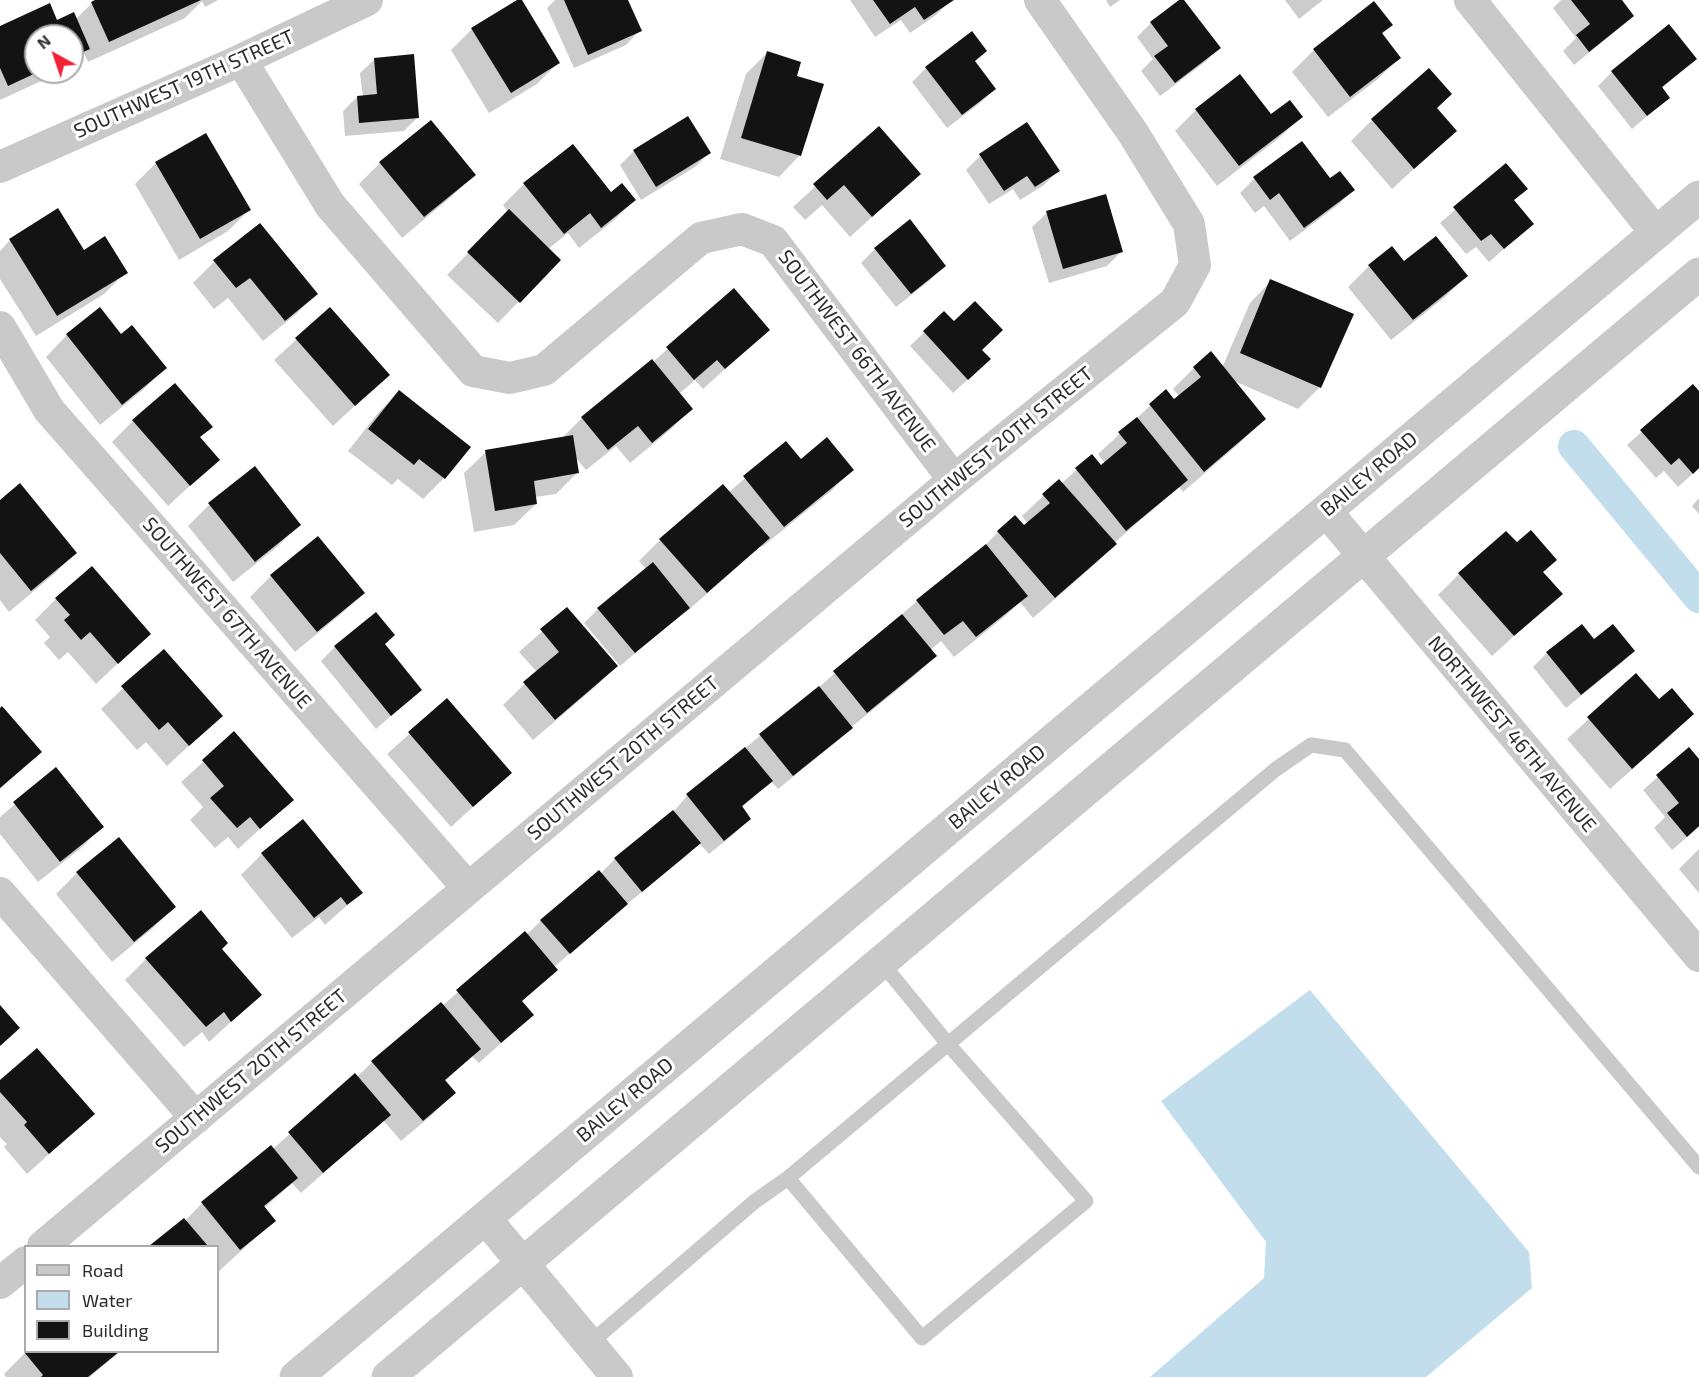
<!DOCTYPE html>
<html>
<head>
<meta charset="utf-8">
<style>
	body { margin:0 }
	#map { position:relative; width:1699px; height:1377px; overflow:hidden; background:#fff; font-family:"Exo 2",sans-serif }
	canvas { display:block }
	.legend { position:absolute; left:24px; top:1245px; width:195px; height:108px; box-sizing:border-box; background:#fff; border:2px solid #ababab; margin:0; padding:8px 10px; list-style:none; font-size:18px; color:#2c2c2c }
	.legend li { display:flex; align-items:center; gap:12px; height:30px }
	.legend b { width:30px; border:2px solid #ababab }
	.north { position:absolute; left:24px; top:24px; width:60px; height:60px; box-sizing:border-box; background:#fff; border:2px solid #ababab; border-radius:50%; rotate:320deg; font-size:16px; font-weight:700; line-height:24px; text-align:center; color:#2c2c2c }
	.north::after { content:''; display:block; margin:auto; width:21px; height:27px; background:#f12036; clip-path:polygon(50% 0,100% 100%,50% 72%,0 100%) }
</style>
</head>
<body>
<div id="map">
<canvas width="1699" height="1377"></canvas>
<ul class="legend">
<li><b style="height:8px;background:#c9c9c9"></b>Road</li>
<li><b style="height:16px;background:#c2deed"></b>Water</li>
<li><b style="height:16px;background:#131313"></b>Building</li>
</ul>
<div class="north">N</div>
</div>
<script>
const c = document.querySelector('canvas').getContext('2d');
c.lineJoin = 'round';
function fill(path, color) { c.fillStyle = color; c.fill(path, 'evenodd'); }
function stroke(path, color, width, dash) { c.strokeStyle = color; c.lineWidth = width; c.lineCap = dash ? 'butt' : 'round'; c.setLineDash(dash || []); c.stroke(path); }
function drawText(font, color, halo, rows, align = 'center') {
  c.font = font + ' "Exo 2",sans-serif'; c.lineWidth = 6; c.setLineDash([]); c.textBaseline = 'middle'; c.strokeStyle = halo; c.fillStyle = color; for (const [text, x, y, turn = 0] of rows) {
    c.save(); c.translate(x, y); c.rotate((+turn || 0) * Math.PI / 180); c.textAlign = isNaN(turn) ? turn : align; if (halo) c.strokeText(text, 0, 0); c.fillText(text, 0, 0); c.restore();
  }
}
fill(new Path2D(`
	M 1310,990 L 1529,1252 L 1532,1288 L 1426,1377 L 1150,1377 L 1264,1278 L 1266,1242 L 1161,1101 Z`), '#c2deed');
fill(new Path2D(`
	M 99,0 L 218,0 L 205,7 L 202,1 L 185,18 L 88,62 L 84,53 L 72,65 L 72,36 L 36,36 L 36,72 L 61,72 L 0,100 L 0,27 L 76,19 L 92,3 Z
	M 555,0 L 626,0 L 640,30 L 626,45 L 574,68 L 547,8 Z
	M 850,0 L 949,0 L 950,1 L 936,15 L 910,33 L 901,20 L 875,37 Z
	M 1106,0 L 1120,0 L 1110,7 Z
	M 1182,0 L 1219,48 L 1205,62 L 1160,96 L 1141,71 L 1153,59 L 1137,37 L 1151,23 Z
	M 1285,0 L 1323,0 L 1299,19 Z
	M 1561,0 L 1620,0 L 1632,15 L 1618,29 L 1574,65 L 1563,51 L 1576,38 L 1553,8 Z
	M 1374,3 L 1391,25 L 1381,35 L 1399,58 L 1378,79 L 1328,117 L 1292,72 L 1314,50 Z
	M 1669,26 L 1695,59 L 1661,89 L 1668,98 L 1632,129 L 1598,86 L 1612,72 Z
	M 472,29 L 558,63 L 537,84 L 489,113 L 451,50 Z
	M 971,33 L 974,62 L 994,89 L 980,103 L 947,128 L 912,82 L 926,68 Z
	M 767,53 L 795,77 L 800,155 L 779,177 L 720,159 L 746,74 Z
	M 375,59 L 418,117 L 404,131 L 345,136 L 343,111 L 357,97 L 363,97 L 360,73 Z
	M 1436,109 L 1455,131 L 1392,189 L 1351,141 L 1372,120 Z
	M 1196,110 L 1271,117 L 1301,117 L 1279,138 L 1217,186 L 1175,131 Z
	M 1026,124 L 1058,171 L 1044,185 L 1020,200 L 1013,189 L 989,204 L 966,170 L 980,156 Z
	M 879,128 L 919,174 L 850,237 L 822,205 L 805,220 L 793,207 Z
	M 1302,143 L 1329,180 L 1353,190 L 1339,204 L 1290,241 L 1264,206 L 1255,213 L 1240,193 L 1254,179 Z
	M 634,151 L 709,153 L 695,167 L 641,200 L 620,165 Z
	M 156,163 L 249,210 L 228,231 L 179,260 L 135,184 Z
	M 380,163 L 474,175 L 452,196 L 402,238 L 359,184 Z
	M 1506,166 L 1525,189 L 1513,201 L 1532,224 L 1489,262 L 1476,247 L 1466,254 L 1440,223 Z
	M 524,184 L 610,194 L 634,200 L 613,221 L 579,248 L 568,233 L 548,249 L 559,260 L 498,323 L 447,275 L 508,212 L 503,205 Z
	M 1047,213 L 1121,252 L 1107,266 L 1049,283 L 1032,227 Z
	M 10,240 L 83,252 L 126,272 L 104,294 L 36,336 L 0,279 L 0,251 Z
	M 875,249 L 944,266 L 930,280 L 896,307 L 861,263 Z
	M 214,262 L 316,294 L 295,315 L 263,341 L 228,298 L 214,309 L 193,283 Z
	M 1404,263 L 1466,276 L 1445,297 L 1391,340 L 1348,287 L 1369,266 Z
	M 1271,281 L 1352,315 L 1319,388 L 1298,409 L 1232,380 L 1264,419 L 1243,440 L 1183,492 L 1179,487 L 1114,543 L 1115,544 L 1094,565 L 1033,618 L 1020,602 L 1004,617 L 954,657 L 941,641 L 930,650 L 935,656 L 913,677 L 849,729 L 837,741 L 778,789 L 771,781 L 741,808 L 749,819 L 735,833 L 709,854 L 699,843 L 685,857 L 627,904 L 554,967 L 556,970 L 521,1002 L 532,1015 L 479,1063 L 472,1056 L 444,1082 L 454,1093 L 433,1114 L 401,1141 L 383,1120 L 301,1193 L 292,1183 L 264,1208 L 274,1221 L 218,1272 L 218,1246 L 152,1246 L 185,1221 L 202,1203 L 273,1149 L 355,1075 L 357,1077 L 372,1062 L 442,1006 L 525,933 L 526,935 L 541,921 L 600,874 L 615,859 L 674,811 L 687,796 L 818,688 L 917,601 L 980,551 L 998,532 L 1024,527 L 1028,524 L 1022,516 L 1059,481 L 1062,483 L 1092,456 L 1100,467 L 1105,463 L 1098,454 L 1166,391 L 1174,402 L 1180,397 L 1173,389 L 1194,368 L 1222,368 L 1250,303 Z
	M 733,290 L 768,330 L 703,389 L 695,380 L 679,394 L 691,409 L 670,430 L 630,463 L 616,446 L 586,470 L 575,457 L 578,472 L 556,494 L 535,497 L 536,504 L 514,525 L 474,532 L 464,473 L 486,452 L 561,439 L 582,418 L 653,362 Z
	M 99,309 L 121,336 L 165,368 L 144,389 L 100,425 L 46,357 L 67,335 Z
	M 330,309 L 388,375 L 333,426 L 274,360 Z
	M 944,313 L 980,350 L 975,373 L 953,393 L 910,346 Z
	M 1693,386 L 1699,393 L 1699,468 L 1678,487 L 1664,471 L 1656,478 L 1627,445 Z
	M 399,392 L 444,478 L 423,499 L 398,479 L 392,485 L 348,451 L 378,413 Z
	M 133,421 L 211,426 L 199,438 L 218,460 L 168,506 L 112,442 Z
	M 786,443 L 801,461 L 852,470 L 831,491 L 762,547 L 761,546 L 685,613 L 684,612 L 620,666 L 584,623 L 598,609 L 646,569 L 639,561 L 660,540 L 729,492 Z
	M 1699,498 L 1699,514 L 1692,506 Z
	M 0,502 L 75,553 L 54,574 L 9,612 L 0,600 Z
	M 209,505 L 299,525 L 278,546 L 233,582 L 188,526 Z
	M 1541,573 L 1560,594 L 1492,656 L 1438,595 L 1459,574 Z
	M 271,576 L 363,593 L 341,614 L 295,652 L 250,597 Z
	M 56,599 L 149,634 L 96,684 L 68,652 L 59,660 L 44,643 L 50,637 L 35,620 Z
	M 567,609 L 616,666 L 595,687 L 533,740 L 503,705 L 537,672 L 519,652 Z
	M 1594,641 L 1633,651 L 1619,665 L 1566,708 L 1533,667 L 1547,653 Z
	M 384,645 L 420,690 L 376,729 L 321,661 L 335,647 Z
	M 163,651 L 221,716 L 167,766 L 146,742 L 137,750 L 101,709 Z
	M 1636,676 L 1659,701 L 1692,714 L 1671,735 L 1610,789 L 1567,739 Z
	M 447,700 L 510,773 L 451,827 L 387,754 Z
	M 0,710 L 40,752 L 0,789 Z
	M 234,734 L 292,800 L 238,849 L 228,837 L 215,848 L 190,820 L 203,807 L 181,782 Z
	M 1689,749 L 1699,762 L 1699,827 L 1672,850 L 1654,828 L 1665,817 L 1643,790 Z
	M 56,769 L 102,827 L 81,848 L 38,882 L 0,834 L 0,817 Z
	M 1699,849 L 1699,893 L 1679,869 Z
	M 262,854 L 361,893 L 325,925 L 319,917 L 292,938 L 241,875 Z
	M 77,873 L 174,907 L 153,928 L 112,962 L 56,894 Z
	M 220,949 L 260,995 L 209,1042 L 202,1032 L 184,1047 L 125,980 L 146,959 Z
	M 0,1082 L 93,1114 L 27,1174 L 4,1147 L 7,1144 L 0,1137 Z
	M 26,1352 L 119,1352 L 90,1377 L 6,1377 L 4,1374 Z`), '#0003');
stroke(new Path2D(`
	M 1574,446 L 1699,597`), '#c2deed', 32);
fill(new Path2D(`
	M 95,0 L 201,0 L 109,42 L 91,2 Z
	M 517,0 L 522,0 L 560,63 L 511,93 L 471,28 Z
	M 564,0 L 628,0 L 642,31 L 588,55 Z
	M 873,0 L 954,0 L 924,20 L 915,7 L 890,24 Z
	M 1179,0 L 1184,0 L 1221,48 L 1175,83 L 1154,56 L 1168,46 L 1150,22 Z
	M 1571,0 L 1622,0 L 1634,16 L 1589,52 L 1576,35 L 1590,24 Z
	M 1374,1 L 1393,25 L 1382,33 L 1401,58 L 1350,97 L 1313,49 Z
	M 50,3 L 57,20 L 74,12 L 90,49 L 72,57 L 72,36 L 36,36 L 36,73 L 8,86 L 0,68 L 0,26 Z
	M 1669,24 L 1697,59 L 1662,87 L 1670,98 L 1647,116 L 1611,71 Z
	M 972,31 L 987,51 L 975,61 L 996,89 L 962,115 L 925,67 Z
	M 767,51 L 801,62 L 797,76 L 824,84 L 801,156 L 741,138 Z
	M 414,54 L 419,118 L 359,123 L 357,96 L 377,94 L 374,58 Z
	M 1429,68 L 1452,94 L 1437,108 L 1457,131 L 1414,169 L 1371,119 Z
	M 1240,74 L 1271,114 L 1290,100 L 1303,117 L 1239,166 L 1195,109 Z
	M 688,116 L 711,153 L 656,187 L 633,150 Z
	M 431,120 L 476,175 L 424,217 L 379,162 Z
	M 1027,122 L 1060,171 L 1035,187 L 1027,176 L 1004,191 L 979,154 Z
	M 879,126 L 921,174 L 872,217 L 844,185 L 827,200 L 813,184 Z
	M 206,133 L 251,210 L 200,239 L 155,162 Z
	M 1302,141 L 1330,178 L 1340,171 L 1355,190 L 1304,228 L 1279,193 L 1270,200 L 1253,177 Z
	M 573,144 L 611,192 L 622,183 L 636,200 L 601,228 L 590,213 L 564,234 L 523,183 Z
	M 1506,163 L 1528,189 L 1514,200 L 1534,224 L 1504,249 L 1491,234 L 1481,241 L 1453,207 Z
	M 1106,194 L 1123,252 L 1063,269 L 1046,211 Z
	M 58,208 L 84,250 L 105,236 L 128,273 L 57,316 L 9,239 Z
	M 509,209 L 561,260 L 520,303 L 467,252 Z
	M 910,219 L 946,266 L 911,294 L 874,248 Z
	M 260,223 L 318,294 L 285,321 L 250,278 L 236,288 L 213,260 Z
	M 1436,236 L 1468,276 L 1413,320 L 1368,265 L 1392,246 L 1404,261 Z
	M 1270,279 L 1354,314 L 1321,388 L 1240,353 Z
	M 734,288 L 770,330 L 725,369 L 717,360 L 694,380 L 666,347 Z
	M 975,301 L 1003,330 L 982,350 L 991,359 L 968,380 L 923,331 L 944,311 L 954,321 Z
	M 100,307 L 121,334 L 132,325 L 167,368 L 122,405 L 66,334 Z
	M 330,307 L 390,375 L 355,406 L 295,338 Z
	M 1211,351 L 1266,419 L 1204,472 L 1149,404 L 1166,389 L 1174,399 L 1201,377 L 1193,367 Z
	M 652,359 L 693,409 L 652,443 L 638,426 L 608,450 L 581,417 Z
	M 175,383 L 213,427 L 200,437 L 220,460 L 190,486 L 132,420 Z
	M 1693,384 L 1699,391 L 1699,468 L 1693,474 L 1679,458 L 1671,465 L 1640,430 Z
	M 399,390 L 471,447 L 445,479 L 419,459 L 414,465 L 368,429 Z
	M 1137,417 L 1188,480 L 1126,531 L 1075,468 L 1092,454 L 1101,465 L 1127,443 L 1118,432 Z
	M 573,435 L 579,473 L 534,481 L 537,504 L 495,511 L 485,450 Z
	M 827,437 L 854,470 L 784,527 L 743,476 L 786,441 L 801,459 Z
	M 255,466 L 301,525 L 255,562 L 208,503 Z
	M 1059,479 L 1117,544 L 1055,598 L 997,531 L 1015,515 L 1024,525 L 1050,503 L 1042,494 Z
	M 20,483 L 77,553 L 31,591 L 0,553 L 0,500 Z
	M 723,484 L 770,538 L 707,593 L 659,539 Z
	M 1531,530 L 1557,560 L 1543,572 L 1563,594 L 1514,636 L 1458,573 L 1506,531 L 1517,542 Z
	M 318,536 L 365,593 L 317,632 L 270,575 Z
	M 986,544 L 1028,596 L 976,637 L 963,621 L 944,635 L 916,600 Z
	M 653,562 L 690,608 L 635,653 L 597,608 Z
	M 92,566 L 151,634 L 118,664 L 90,632 L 81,640 L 64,620 L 70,615 L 55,598 Z
	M 567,607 L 618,666 L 555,720 L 523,682 L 559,652 L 540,629 Z
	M 376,612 L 395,635 L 385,644 L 422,690 L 391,716 L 334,646 Z
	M 902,614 L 937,656 L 867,713 L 833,671 Z
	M 1582,624 L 1594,639 L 1613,624 L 1635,651 L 1581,695 L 1546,652 Z
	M 164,649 L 223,716 L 189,746 L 168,722 L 159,730 L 121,686 Z
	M 1636,673 L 1659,699 L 1672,688 L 1694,714 L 1632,769 L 1587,717 Z
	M 819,686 L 853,728 L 793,776 L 759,734 Z
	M 447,698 L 512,773 L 473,807 L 408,732 Z
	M 2,706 L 42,752 L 0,788 L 0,708 Z
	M 234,731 L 294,800 L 260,829 L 250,817 L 237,828 L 210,798 L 224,786 L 202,760 Z
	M 745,747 L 773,781 L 742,806 L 751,819 L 724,841 L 686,794 Z
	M 1689,747 L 1699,759 L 1699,826 L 1687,837 L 1667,813 L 1679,803 L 1656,775 Z
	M 56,767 L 104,827 L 60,862 L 13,802 Z
	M 673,810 L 701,843 L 642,892 L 614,858 Z
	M 303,819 L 363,893 L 347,905 L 341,897 L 314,918 L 261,853 Z
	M 119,837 L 176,907 L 134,942 L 76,872 Z
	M 599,870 L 628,904 L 570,954 L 540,920 Z
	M 201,910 L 228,943 L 222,949 L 262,995 L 231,1022 L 224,1012 L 206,1027 L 145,958 Z
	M 525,931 L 558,970 L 522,1001 L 534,1015 L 501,1043 L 456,990 Z
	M 441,1002 L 481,1049 L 445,1080 L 456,1093 L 423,1121 L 371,1061 Z
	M 0,1005 L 20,1028 L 0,1046 Z
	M 37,1048 L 95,1114 L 49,1154 L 24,1125 L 27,1122 L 0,1092 L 0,1080 Z
	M 355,1073 L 391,1115 L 323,1173 L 288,1132 Z
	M 271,1145 L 298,1178 L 264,1206 L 276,1221 L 240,1250 L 201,1202 Z
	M 184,1218 L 208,1246 L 149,1246 Z
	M 24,1352 L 119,1352 L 88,1377 L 41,1377 L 43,1375 Z`), '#131313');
stroke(new Path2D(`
	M 881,962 L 948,1044 L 1276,769 L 1311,745 L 1345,750 L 1699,1167
	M 589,1344 L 754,1202 L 788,1178 L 948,1044 L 1086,1201 L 922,1338 L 788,1178`), '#c9c9c9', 15);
stroke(new Path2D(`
	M 1470,0 L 1656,233
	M 241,60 L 330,205 L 473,371 L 510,378 L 544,370 L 701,238 L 742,229 L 773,241 L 954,480
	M 0,167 L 241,60 L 367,0
	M 0,327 L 49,410 L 468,888
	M 1326,511 L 1699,956
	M 0,893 L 196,1118
	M 485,1218 L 617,1377
	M 43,1246 L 954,480 L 1175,302 L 1195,265 L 1189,224 L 1133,133 L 1040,0
	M 0,1283 L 26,1262`), '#c9c9c9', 32);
stroke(new Path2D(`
	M 296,1377 L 1699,197
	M 388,1377 L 1699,274`), '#c9c9c9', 33);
drawText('20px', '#2c2c2c', '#fff', [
	["SOUTHWEST 19TH STREET",184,84,-24],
	["SOUTHWEST 66TH AVENUE",857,351,53],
	["SOUTHWEST 20TH STREET",996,447,-39],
	["BAILEY ROAD",1369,474,-40],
	["SOUTHWEST 67TH AVENUE",227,613,49],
	["NORTHWEST 46TH AVENUE",1512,734,50],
	["SOUTHWEST 20TH STREET",623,758,-40],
	["BAILEY ROAD",997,787,-40],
	["SOUTHWEST 20TH STREET",251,1071,-40],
	["BAILEY ROAD",625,1100,-40]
]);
</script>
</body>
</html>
